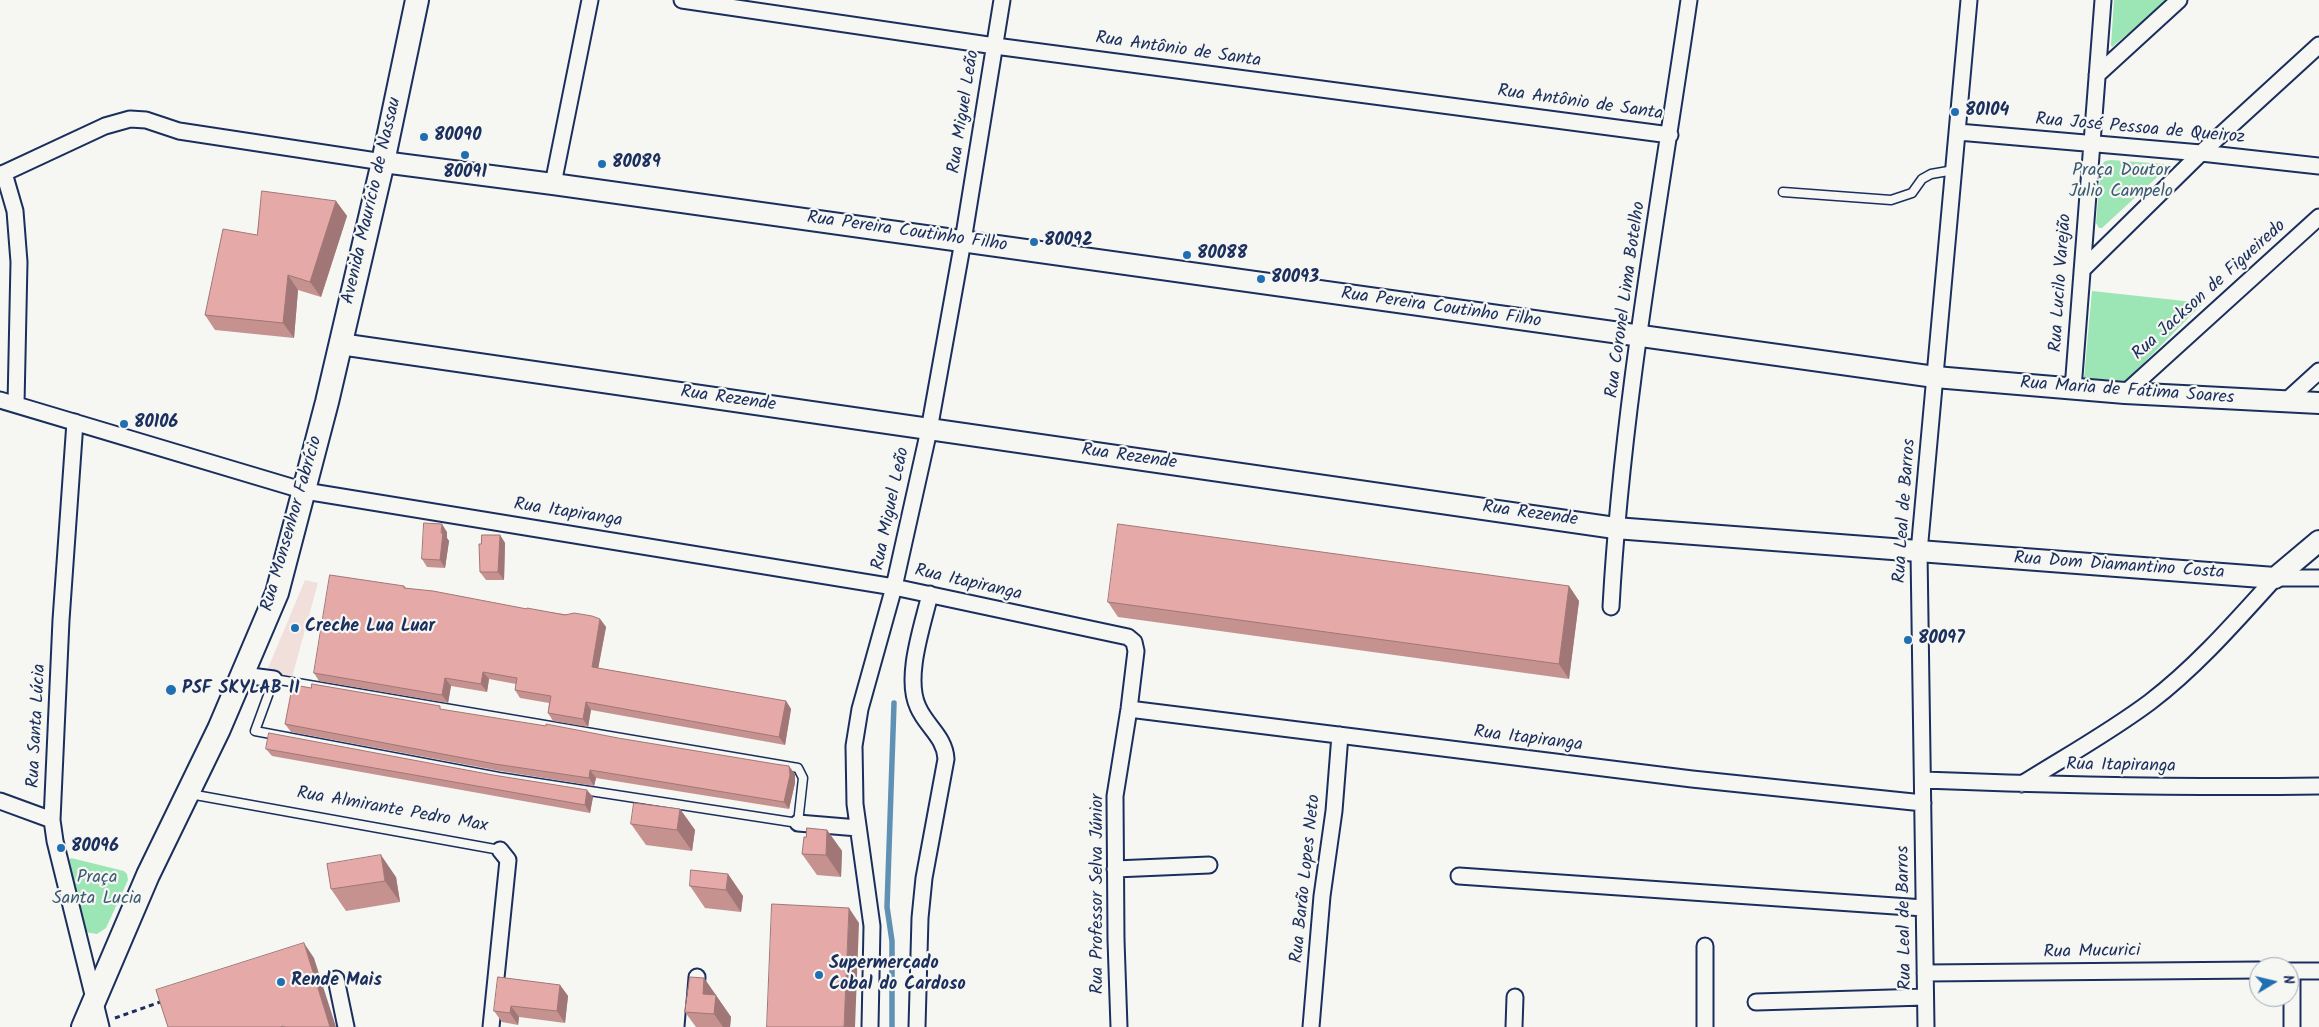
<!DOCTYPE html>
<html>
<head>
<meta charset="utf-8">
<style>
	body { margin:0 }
	#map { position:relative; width:2319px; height:1027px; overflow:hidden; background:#f6f6f2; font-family:Kalam,sans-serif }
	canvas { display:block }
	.north { position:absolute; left:2249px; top:957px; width:50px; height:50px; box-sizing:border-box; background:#f6f6f2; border:1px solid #9ea6b7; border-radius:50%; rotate:81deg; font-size:14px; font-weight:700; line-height:20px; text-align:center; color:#1b2f5e }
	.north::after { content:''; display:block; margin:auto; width:18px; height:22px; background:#1f6fb2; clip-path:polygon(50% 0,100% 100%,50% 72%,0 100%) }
</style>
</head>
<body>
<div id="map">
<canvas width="2319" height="1027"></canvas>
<div class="north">N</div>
</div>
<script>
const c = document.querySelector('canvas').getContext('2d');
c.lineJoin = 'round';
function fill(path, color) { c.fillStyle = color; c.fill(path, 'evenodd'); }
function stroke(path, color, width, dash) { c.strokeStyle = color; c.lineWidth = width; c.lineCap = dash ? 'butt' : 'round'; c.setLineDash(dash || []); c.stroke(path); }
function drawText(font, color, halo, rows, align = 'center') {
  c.font = font + ' Kalam,sans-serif'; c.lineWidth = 4.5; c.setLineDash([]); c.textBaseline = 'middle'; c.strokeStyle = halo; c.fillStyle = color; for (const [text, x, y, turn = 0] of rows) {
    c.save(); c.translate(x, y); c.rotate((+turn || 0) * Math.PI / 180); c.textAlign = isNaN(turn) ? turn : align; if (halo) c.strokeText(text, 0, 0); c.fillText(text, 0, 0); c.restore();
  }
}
fill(new Path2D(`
	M 305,580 L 318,583 L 292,677 L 286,678 L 266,673 Z`), '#f1dfdc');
fill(new Path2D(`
	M 2114,0 L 2168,0 L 2112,47 L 2111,45 Z
	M 2111,160 L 2165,164 L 2167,168 L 2102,228 L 2099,228 L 2096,223 L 2101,166 L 2105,161 Z
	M 2092,291 L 2203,303 L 2126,381 L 2084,378 Z
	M 71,858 L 124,871 L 127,874 L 128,880 L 106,928 L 97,934 L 85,932 L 68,869 L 68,861 Z`), '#9ce5b4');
stroke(new Path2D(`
	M 892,1027 L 892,941 L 887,907 L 894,703`), '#5f91b4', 5.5);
const service = new Path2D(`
	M 1783,192 L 1891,200 L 1912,193 L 1922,179 L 1931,174 L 1954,170
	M 274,679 L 798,768 L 803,778 L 798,823 L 499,777 L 255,731 Z
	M 190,794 L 500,850`);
const minor = new Path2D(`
	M 682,0 L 995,46 L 1670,135
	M 2097,75 L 2179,0
	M 1958,132 L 2201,153 L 2319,166
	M 4,173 L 15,211 L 19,262 L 16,404
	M 0,175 L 105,126 L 130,119 L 146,120 L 179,131 L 383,162
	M 553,184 L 590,0
	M 2082,270 L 2201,153 L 2319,45
	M 2073,389 L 2103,0
	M 2125,393 L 2319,217
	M 0,400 L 305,491 L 894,587 L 1128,637 L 1134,642 L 1136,651 L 1129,709 L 1115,796 L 1116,940 L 1119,1027
	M 2285,402 L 2319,371
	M 75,422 L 61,620 L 52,820 L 55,841 L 101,1027
	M 1611,607 C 1622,404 1660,201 1689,0
	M 243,675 L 274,679
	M 1129,709 L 1692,779 L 1923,803
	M 1923,780 C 2055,785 2187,788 2319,786
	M 2022,784 C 2065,757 2110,732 2150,702 C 2197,666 2236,621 2275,578 L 2319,578
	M 0,801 L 52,820
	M 798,823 L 858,828
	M 1115,869 L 1209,865
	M 1459,876 L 1924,908
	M 1705,946 L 1705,1027
	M 2289,971 L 2319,971
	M 2292,971 L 2292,1027
	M 1925,973 L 2259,970
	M 336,979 L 346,1027
	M 1756,1002 L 1925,997
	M 491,1027 L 508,860 L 500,850
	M 693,1027 L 697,977
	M 870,1027 L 872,926 L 855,804 L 854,746 L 860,709 L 894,587 L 929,430 L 963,241 L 1002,0
	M 917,1027 L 920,918 L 924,878 L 946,759 C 945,737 926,726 918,707 C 904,677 923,625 930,594
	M 1311,1027 L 1322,896 L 1334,811 L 1340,735
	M 1514,1027 L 1515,997
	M 1926,1027 L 1919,552 L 1969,0`);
const tertiary = new Path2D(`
	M 383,162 L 553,184 L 1935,377 L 2125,393 L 2319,403
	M 340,344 L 1615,528 L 2275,578 L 2319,541`);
const secondary = new Path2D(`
	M 83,1027 L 148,875 L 219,729 L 277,593 L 327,402 L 383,162 L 417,0`);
stroke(service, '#1b2f5e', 11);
stroke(minor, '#1b2f5e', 19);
stroke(tertiary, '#1b2f5e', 24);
stroke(secondary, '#1b2f5e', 26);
stroke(new Path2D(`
	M 115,1018 L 163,1001`), '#1b2f5e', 3, [5, 4]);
stroke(service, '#f6f6f2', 8);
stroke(minor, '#f6f6f2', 15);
stroke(tertiary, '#f6f6f2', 20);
stroke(secondary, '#f6f6f2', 22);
fill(new Path2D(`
	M 336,201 L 347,216 L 321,297 L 298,290 L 294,338 L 215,330 L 205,315 L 257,235 Z
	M 447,532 L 447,538 L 449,541 L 445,568 L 427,567 L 422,559 Z
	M 500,535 L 505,543 L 504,580 L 486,580 L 480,572 L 481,544 Z
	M 404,586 L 406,588 L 527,609 L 600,619 L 606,627 L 598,668 L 786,701 L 791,709 L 785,745 L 591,710 L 588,727 L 553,721 L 548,713 L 549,703 L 520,698 L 515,690 L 516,684 L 489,679 L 487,692 L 451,686 L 448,703 L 319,681 L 314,673 Z
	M 1569,586 L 1579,601 L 1569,679 L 1118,617 L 1108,602 Z
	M 311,688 L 443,710 L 795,774 L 795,783 L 789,809 L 596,778 L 594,786 L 500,771 L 291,732 L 285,724 Z
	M 266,749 L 593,797 L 590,813 L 272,756 Z
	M 680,809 L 695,830 L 692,851 L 646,845 L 631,824 Z
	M 827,830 L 842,851 L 841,877 L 817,875 L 802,854 L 806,837 Z
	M 728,874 L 743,896 L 741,912 L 705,908 L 690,886 Z
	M 396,877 L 400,902 L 346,911 L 331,889 Z
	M 704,978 L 731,1017 L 730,1027 L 696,1027 L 685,1012 Z
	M 560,985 L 568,996 L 565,1023 L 519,1017 L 518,1025 L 502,1022 L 494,1011 Z`), '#c59290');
fill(new Path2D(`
	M 336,201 L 347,216 L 321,297 L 310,282 Z
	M 288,275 L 298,290 L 294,338 L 283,323 Z
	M 442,524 L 447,532 L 447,538 L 449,541 L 445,568 L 440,560 Z
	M 500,535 L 505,543 L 504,580 L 498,572 Z
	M 1569,586 L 1579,601 L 1569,679 L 1559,664 Z
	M 600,619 L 606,627 L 597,675 L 592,667 Z
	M 483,672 L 489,679 L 487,692 L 481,684 Z
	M 445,678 L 451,686 L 448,703 L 442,695 Z
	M 786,701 L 791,709 L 785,745 L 779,737 Z
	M 586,702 L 591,710 L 588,727 L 583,719 Z
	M 789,766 L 795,774 L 795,783 L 789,809 L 784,802 Z
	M 590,770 L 596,778 L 594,786 L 589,778 Z
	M 587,790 L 593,797 L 590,813 L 585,805 Z
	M 680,809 L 695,830 L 692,851 L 677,830 Z
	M 827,830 L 842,851 L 841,877 L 826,855 Z
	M 381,855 L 396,877 L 400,902 L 385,881 Z
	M 728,874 L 743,896 L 741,912 L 726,890 Z
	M 849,908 L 859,923 L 855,1027 L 844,1027 Z
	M 304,943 L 314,958 L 336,1027 L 330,1027 Z
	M 704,978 L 731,1017 L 730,1027 L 723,1027 L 714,1014 L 703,994 Z
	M 560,985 L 568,996 L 565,1023 L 557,1011 Z
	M 511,1006 L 519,1017 L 518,1025 L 510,1013 Z`), '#a07776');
const building = new Path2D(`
	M 262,191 L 336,201 L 310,282 L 288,275 L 283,323 L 205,315 L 223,229 L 257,235 Z
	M 424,523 L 442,524 L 441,533 L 443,533 L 440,560 L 422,559 Z
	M 1118,524 L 1569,586 L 1559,664 L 1108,602 Z
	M 482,535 L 500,535 L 498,572 L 480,572 L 479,544 L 481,544 Z
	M 330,575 L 404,586 L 404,588 L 433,591 L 527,609 L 527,608 L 565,615 L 574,613 L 592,616 L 600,619 L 592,667 L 786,701 L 779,737 L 586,702 L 583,719 L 548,713 L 551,696 L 515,690 L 517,678 L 483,672 L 481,684 L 445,678 L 442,695 L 314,673 Z
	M 312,684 L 440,706 L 440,709 L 546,726 L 546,724 L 618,738 L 775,764 L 789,766 L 790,775 L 784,802 L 590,770 L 589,778 L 495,764 L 285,724 L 291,693 L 294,685 L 311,688 Z
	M 269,733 L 493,775 L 587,790 L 585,805 L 266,749 Z
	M 634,803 L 680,809 L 677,830 L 631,824 Z
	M 807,828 L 827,830 L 826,855 L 802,854 L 804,837 L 806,837 Z
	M 381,855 L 385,881 L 331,889 L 327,864 Z
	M 691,870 L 728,874 L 726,890 L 690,886 Z
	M 772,904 L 849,908 L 844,1027 L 767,1027 Z
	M 304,943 L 330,1027 L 284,1027 L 284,1026 L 280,1027 L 168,1027 L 156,990 Z
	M 498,977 L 560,985 L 557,1011 L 511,1006 L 510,1013 L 494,1011 Z
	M 690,977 L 704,978 L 703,994 L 716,995 L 714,1014 L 685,1012 Z`);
fill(building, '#e5aaa8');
stroke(building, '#a07776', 1);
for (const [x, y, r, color] of [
	[1955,112,5,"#1f6fb2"],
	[424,137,5,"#1f6fb2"],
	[465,155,5,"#1f6fb2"],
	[602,164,5,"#1f6fb2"],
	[1034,242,5,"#1f6fb2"],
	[1187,255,5,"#1f6fb2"],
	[1261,279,5,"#1f6fb2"],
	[124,424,5,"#1f6fb2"],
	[295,628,5,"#1f6fb2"],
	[1908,640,5,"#1f6fb2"],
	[171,690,6,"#1f6fb2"],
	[61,848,5,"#1f6fb2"],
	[819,975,5,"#1f6fb2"],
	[281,982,5,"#1f6fb2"]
]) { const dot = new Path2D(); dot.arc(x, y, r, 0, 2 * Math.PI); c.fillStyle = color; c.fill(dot); stroke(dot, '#f6f6f2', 2); }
drawText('18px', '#1b2f5e', '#f6f6f2', [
	["Rua Antônio de Santa",1178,51,8],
	["Rua Antônio de Santa",1580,104,8],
	["Rua Miguel Leão",965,112,-81],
	["Rua José Pessoa de Queiroz",2140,130,5],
	["Avenida Maurício de Nassau",373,201,-77],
	["Rua Pereira Coutinho Filho",907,233,8],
	["Rua Lucilo Varejão",2062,283,-86],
	["Rua Jackson de Figueiredo",2210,291,-42],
	["Rua Coronel Lima Botelho",1627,300,-82],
	["Rua Pereira Coutinho Filho",1441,309,8],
	["Rua Maria de Fátima Soares",2127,392,4],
	["Rua Rezende",728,400,8],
	["Rua Rezende",1129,458,8],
	["Rua Miguel Leão",892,509,-78],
	["Rua Leal de Barros",1906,511,-86],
	["Rua Itapiranga",568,514,9],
	["Rua Rezende",1530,515,8],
	["Rua Monsenhor Fabrício",293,524,-74],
	["Rua Dom Diamantino Costa",2119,567,4],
	["Rua Itapiranga",968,584,13],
	["Rua Santa Lúcia",38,726,-87],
	["Rua Itapiranga",1528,740,7],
	["Rua Itapiranga",2121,767,1],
	["Rua Almirante Pedro Max",392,811,10],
	["Rua Barão Lopes Neto",1307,879,-84],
	["Rua Professor Selva Júnior",1099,894,-90],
	["Rua Leal de Barros",1906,918,-91],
	["Rua Mucurici",2092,953,-1]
]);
drawText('bold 18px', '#1b2f5e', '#f6f6f2', [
	["80104",1965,112],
	["80090",434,137],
	["80089",612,164],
	["80091",465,174,"center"],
	["80092",1044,242],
	["80088",1197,255],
	["80093",1271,279],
	["80106",134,424],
	["Creche Lua Luar",305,628],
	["80097",1918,640],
	["PSF SKYLAB II",182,690],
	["80096",71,848],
	["Supermercado",829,965],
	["Cobal do Cardoso",829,986],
	["Rende Mais",291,982]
], 'left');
drawText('18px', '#3b5c74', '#f6f6f2', [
	["Praça Doutor",2121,172],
	["Julio Campelo",2121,193],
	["Praça",97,879],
	["Santa Lucia",97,900]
]);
</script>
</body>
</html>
